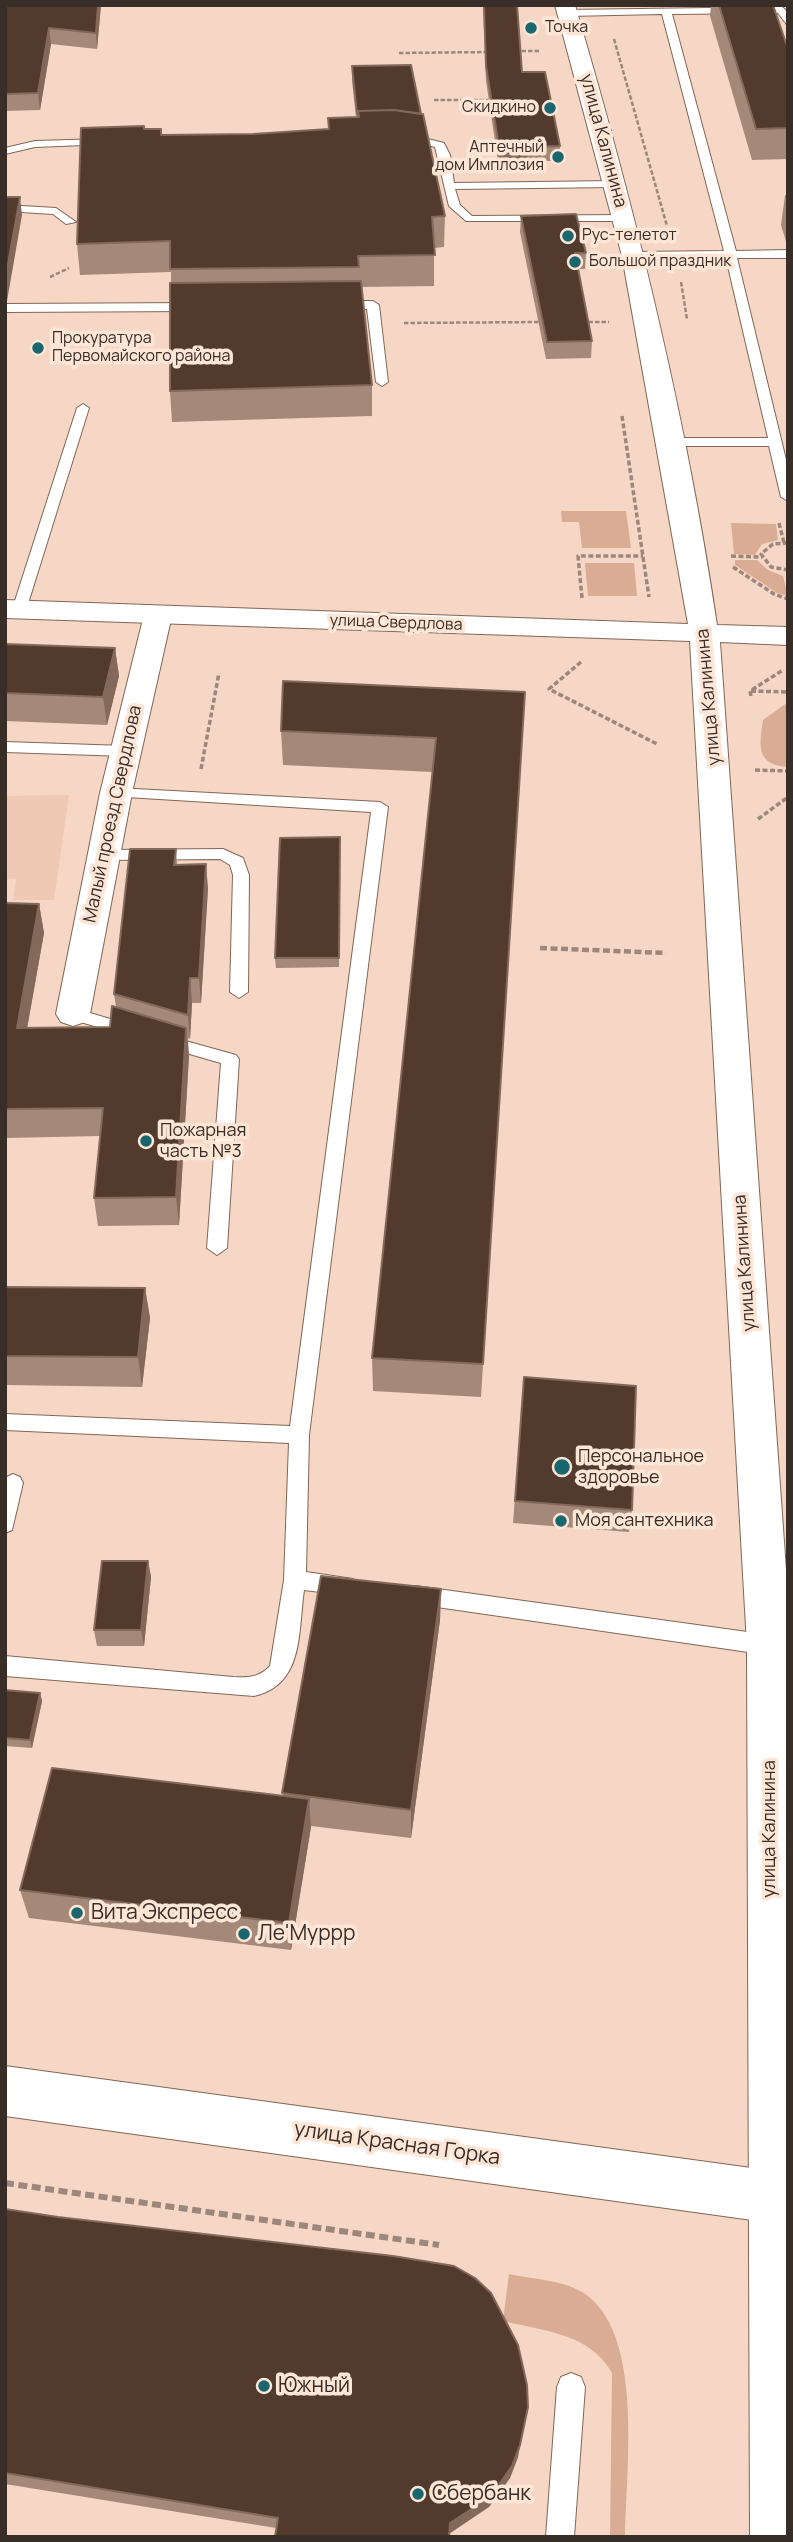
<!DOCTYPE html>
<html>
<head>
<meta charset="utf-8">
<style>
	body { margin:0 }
	#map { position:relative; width:793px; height:2542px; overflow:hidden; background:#f6d7c5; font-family:Manrope,sans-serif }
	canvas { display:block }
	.frame { position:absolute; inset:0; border:7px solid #392d27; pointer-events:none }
</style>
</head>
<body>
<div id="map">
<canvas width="793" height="2542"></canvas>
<div class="frame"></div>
</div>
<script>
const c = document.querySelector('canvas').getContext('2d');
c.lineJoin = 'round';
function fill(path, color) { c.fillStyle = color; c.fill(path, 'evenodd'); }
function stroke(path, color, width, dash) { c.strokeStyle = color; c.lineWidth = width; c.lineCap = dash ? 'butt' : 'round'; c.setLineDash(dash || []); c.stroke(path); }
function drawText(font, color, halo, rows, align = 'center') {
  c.font = font + ' Manrope,sans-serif'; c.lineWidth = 7; c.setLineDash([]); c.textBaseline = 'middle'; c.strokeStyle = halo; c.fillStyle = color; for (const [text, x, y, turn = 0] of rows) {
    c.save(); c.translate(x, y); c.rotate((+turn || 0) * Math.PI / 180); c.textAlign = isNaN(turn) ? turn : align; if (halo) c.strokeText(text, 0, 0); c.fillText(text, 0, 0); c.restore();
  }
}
fill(new Path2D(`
	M 69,795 L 54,900 L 13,900 L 16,879 L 5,879 L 5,796 Z`), '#efc9b4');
fill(new Path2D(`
	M 561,511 L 626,511 L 631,548 L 582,548 L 579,522 L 562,522 Z
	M 731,523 L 776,524 L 778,540 L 762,544 L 755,555 L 734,554 Z
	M 735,560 L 757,560 L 768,570 L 783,576 L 788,596 L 777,593 L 735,565 Z
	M 585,563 L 634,563 L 637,596 L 588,596 Z
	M 788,702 L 788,767 C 756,765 759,746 763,720 Z
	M 509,2274 C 532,2279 562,2280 582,2292 C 645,2330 626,2471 625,2537 L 610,2537 L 612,2373 C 590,2333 543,2331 503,2321 Z`), '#d8ad93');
const lane = new Path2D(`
	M 782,7 L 788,12 L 788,26 L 778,13 L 672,14 L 736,251 L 788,250 L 788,258 L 737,258 L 788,468 L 788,501 L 781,497 L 769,446 L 670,446 L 663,442 L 670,438 L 768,438 L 726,258 L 634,260 L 628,256 L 634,252 L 724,251 L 662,14 L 567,16 L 562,13 L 567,10 Z
	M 404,133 L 444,143 L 450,155 L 454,183 L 616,181 L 622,184 L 616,187 L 455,189 L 460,205 L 472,216 L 625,215 L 631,218 L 625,221 L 466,221 L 449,206 L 435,147 L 400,138 L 399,136 Z
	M 105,139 L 109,140 L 109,144 L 35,147 L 5,154 L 5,148 L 35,141 Z
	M 5,205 L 56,208 L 76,222 L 66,224 L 53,214 L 5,211 Z
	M 373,301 L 379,305 L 388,382 L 382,386 L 376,382 L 367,309 L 339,309 L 333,305 L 339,301 Z
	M 5,304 L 194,303 L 200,307 L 194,311 L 5,312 Z
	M 83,404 L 89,408 L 26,610 L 24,613 L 14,613 L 12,610 L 77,408 Z
	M 5,742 L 125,746 L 133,751 L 125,756 L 5,752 Z
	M 116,788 L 380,802 L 388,807 L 309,1435 L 306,1572 L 353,1579 L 356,1586 L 353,1593 L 345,1595 L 304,1590 C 298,1632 304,1685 254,1696 L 5,1676 L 5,1656 L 233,1677 C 249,1678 260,1677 270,1666 L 284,1580 L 289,1443 L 5,1430 L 5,1414 L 290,1426 L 371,812 L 110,796 L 110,790 Z
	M 223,849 L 243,858 L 249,875 L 248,992 L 239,998 L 230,992 L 233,875 L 230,865 L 220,859 L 104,860 L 96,855 L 104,850 Z
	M 73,1008 L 141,1028 L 144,1032 L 135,1038 L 67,1018 L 64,1014 L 67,1010 Z
	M 164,1035 L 236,1055 L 239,1059 L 227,1248 L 217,1255 L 207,1248 L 221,1063 L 158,1045 L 155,1041 Z
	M 13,1474 L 20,1477 L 23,1483 L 12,1530 L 5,1533 L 5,1478 Z
	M 416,1586 L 769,1635 L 777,1638 L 780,1645 L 777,1652 L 769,1655 L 416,1604 L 408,1602 L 405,1595 L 408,1588 Z
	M 571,2373 L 581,2377 L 585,2387 L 574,2537 L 546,2537 L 557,2387 L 561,2377 Z`);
const street = new Path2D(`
	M 158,606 L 168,609 L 172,615 L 132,793 L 90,1014 L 85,1022 L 73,1026 L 61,1022 L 56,1014 L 100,793 L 144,615 L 148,609 Z`);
const secondary = new Path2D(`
	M 5,2066 L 788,2173 L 788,2225 L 5,2116 Z`);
const primary = new Path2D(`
	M 555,5 L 575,5 C 635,208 686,415 717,625 L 788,627 L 788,645 L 720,642 L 788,1598 L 788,2537 L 750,2537 L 747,1645 L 690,641 L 5,618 L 5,600 L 688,624 L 622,256 Z`);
stroke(lane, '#806656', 2);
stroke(street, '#806656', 2);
stroke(secondary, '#806656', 2);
stroke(primary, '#806656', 2);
stroke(new Path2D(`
	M 614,39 L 667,226
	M 515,51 L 541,51
	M 399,53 L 489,52
	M 434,100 L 494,100
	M 50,277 L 69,268
	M 681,282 L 687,319
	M 582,322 L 609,322
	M 404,323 L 542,322`), '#9d877b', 2.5, [4.5, 2]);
stroke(new Path2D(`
	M 622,416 L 649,597
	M 779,523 L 784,543
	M 788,543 L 773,544 L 761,554 L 771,567 L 788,570
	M 731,556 L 762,557
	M 733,567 L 774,594 L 788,599
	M 582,598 L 578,556 L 643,556
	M 581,662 L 549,689 L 657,744
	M 751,691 L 788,692
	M 751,696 L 750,691 L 783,670
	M 201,769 L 219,673
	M 755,770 L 788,771
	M 758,819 L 788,797`), '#9d877b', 3.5, [5, 2.5]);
stroke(new Path2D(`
	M 540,948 L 666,953`), '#9d877b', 4.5, [7, 3.5]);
stroke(new Path2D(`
	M 5,2183 L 439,2245`), '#9d877b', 6, [9, 4.5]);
fill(lane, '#fff');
fill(street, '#fff');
fill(secondary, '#fff');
fill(primary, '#fff');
fill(new Path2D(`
	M 5,5 L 101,5 L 97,49 L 51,44 L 40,110 L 5,111 Z
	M 483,5 L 517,5 L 522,72 L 560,146 L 559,161 L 527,161 L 527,165 L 499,168 L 486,81 Z
	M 711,5 L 773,5 L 788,49 L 788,159 L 752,160 L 710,16 Z
	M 352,66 L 421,114 L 445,216 L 444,247 L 434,248 L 434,286 L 361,287 L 372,385 L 372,416 L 172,422 L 170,391 L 171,283 L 171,272 L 80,275 L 77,244 L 144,129 L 162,135 L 253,134 L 328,130 L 328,118 L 356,117 L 352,81 Z
	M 785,195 L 788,195 L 788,248 L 781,225 Z
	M 521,216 L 586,253 L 585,269 L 578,269 L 592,341 L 591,358 L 546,359 L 520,232 Z
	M 5,644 L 115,648 L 119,676 L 107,725 L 5,721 Z
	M 525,692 L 481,1397 L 373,1391 L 372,1358 L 433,772 L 283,765 L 281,731 Z
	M 340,837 L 339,967 L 276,968 L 275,958 Z
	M 176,849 L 177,864 L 208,888 L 201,1003 L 192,1003 L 190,1039 L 188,1038 L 189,1056 L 179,1225 L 98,1226 L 94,1198 L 100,1136 L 6,1138 L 5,1145 L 5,903 L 39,904 L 44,933 L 27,1028 L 110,1027 L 116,1007 L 114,994 Z
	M 5,1287 L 145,1288 L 150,1318 L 142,1387 L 5,1385 Z
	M 524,1377 L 632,1510 L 629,1532 L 513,1523 Z
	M 148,1561 L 151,1577 L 144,1646 L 97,1646 L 94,1630 Z
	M 441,1589 L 440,1620 L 411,1838 L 311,1826 L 291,1950 L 29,1918 L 20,1890 L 283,1796 L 282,1793 Z
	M 5,1690 L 40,1693 L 42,1701 L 32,1748 L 5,1746 Z
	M 5,2209 L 518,2457 L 510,2478 L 489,2507 L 276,2528 L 5,2484 Z`), '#a48878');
fill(new Path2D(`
	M 98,5 L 101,5 L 97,49 L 96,33 Z
	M 49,28 L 51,44 L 40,110 L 38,93 Z
	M 528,150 L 527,165 L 499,168 L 500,153 Z
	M 20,197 L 22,215 L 7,301 L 5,302 L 5,281 Z
	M 115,648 L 119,676 L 107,725 L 103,697 Z
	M 206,864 L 208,888 L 201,1003 L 199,978 Z
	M 39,904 L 44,933 L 22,1057 L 17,1028 Z
	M 190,978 L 192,1003 L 190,1039 L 188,1015 Z
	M 186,1028 L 189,1056 L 179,1225 L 176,1197 Z
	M 145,1288 L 150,1318 L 142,1387 L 138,1357 Z
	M 148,1561 L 151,1577 L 144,1646 L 141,1630 Z
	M 441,1589 L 440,1620 L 411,1838 L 411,1810 Z
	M 40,1693 L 42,1701 L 32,1748 L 30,1740 Z
	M 309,1799 L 311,1827 L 291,1950 L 289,1923 Z
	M 528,2407 L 518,2457 L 510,2478 L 489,2507 L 449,2534 L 450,2523 Z`), '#83695a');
const building = new Path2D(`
	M 5,5 L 98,5 L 96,33 L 49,28 L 38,93 L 5,94 Z
	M 484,5 L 517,5 L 522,72 L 545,72 L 560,146 L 528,147 L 528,150 L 500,153 L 486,66 Z
	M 719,5 L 773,5 L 788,49 L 788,128 L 756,129 Z
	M 411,65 L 421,114 L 394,110 L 358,111 L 358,114 L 357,114 L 352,66 Z
	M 394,110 L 423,114 L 445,216 L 432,217 L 435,255 L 358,256 L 359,267 L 170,269 L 170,241 L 77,244 L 81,128 L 144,126 L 144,129 L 161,129 L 161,135 L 253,134 L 329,129 L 328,118 L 359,117 L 358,111 Z
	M 5,197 L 20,197 L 5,281 Z
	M 576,214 L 586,253 L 575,253 L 592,341 L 547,342 L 521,216 Z
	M 361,281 L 372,385 L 170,391 L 170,283 Z
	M 5,644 L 115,648 L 103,697 L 5,693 Z
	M 283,681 L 525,692 L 483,1364 L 372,1358 L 436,738 L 281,731 Z
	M 340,837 L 339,958 L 275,958 L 280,838 Z
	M 130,849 L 176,849 L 174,865 L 206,864 L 199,978 L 190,978 L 188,1015 L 114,994 Z
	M 5,903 L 39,904 L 17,1028 L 110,1027 L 112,1006 L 186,1028 L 176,1197 L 94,1198 L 103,1108 L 5,1109 Z
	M 5,1287 L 145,1288 L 138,1357 L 5,1356 Z
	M 524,1377 L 636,1386 L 632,1510 L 515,1501 Z
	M 102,1561 L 148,1561 L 141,1630 L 94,1630 Z
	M 321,1576 L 441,1589 L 411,1810 L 282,1793 Z
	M 5,1690 L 40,1693 L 30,1740 L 5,1738 Z
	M 52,1768 L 309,1799 L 289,1923 L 20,1890 Z
	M 5,2209 L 58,2217 L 393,2256 L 454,2266 L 475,2278 L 491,2293 L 518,2345 L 527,2385 L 528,2407 L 520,2445 L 512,2466 L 491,2496 L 450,2523 L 449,2537 L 275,2537 L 278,2518 L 5,2473 Z`);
fill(building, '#523a2c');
stroke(building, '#83695a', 2);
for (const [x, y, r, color] of [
	[531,28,7,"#19666e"],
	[550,108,7,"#19666e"],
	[558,157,7,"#19666e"],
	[568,236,7,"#19666e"],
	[575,262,7,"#19666e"],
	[38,348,7,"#19666e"],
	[146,1141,7,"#19666e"],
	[562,1467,9,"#19666e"],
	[561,1521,7,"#19666e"],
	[77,1913,7,"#19666e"],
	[244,1934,7,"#19666e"],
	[264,2386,7,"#19666e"],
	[418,2494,7,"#19666e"]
]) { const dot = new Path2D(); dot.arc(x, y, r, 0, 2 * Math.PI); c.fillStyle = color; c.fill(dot); stroke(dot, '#fee6d7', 2.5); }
drawText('16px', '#392d27', '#fee6d7', [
	["Точка",545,28],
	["Скидкино",536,108,"right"],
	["Аптечный",544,148,"right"],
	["дом Имплозия",544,166,"right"],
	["Рус-телетот",582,236],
	["Большой праздник",589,262],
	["Прокуратура",52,339],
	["Первомайского района",52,357]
], 'left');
drawText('16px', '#392d27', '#fee6d7', [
	["улица Свердлова",396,623,2]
]);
drawText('18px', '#392d27', '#fee6d7', [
	["улица Калинина",603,141,75],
	["улица Калинина",709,697,-95],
	["Малый проезд Свердлова",113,814,-78],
	["улица Калинина",745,1263,-94],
	["улица Калинина",770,1829,-90]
]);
drawText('18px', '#392d27', '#fee6d7', [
	["Пожарная",160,1131],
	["часть №3",160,1152],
	["Персональное",578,1457],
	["здоровье",578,1478],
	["Моя сантехника",575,1521]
], 'left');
drawText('21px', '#392d27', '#fee6d7', [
	["Вита Экспресс",91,1913],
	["Ле'Муррр",258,1934],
	["Южный",278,2386],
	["Сбербанк",432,2494]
], 'left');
drawText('21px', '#392d27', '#fee6d7', [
	["улица Красная Горка",397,2144,8]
]);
</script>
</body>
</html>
